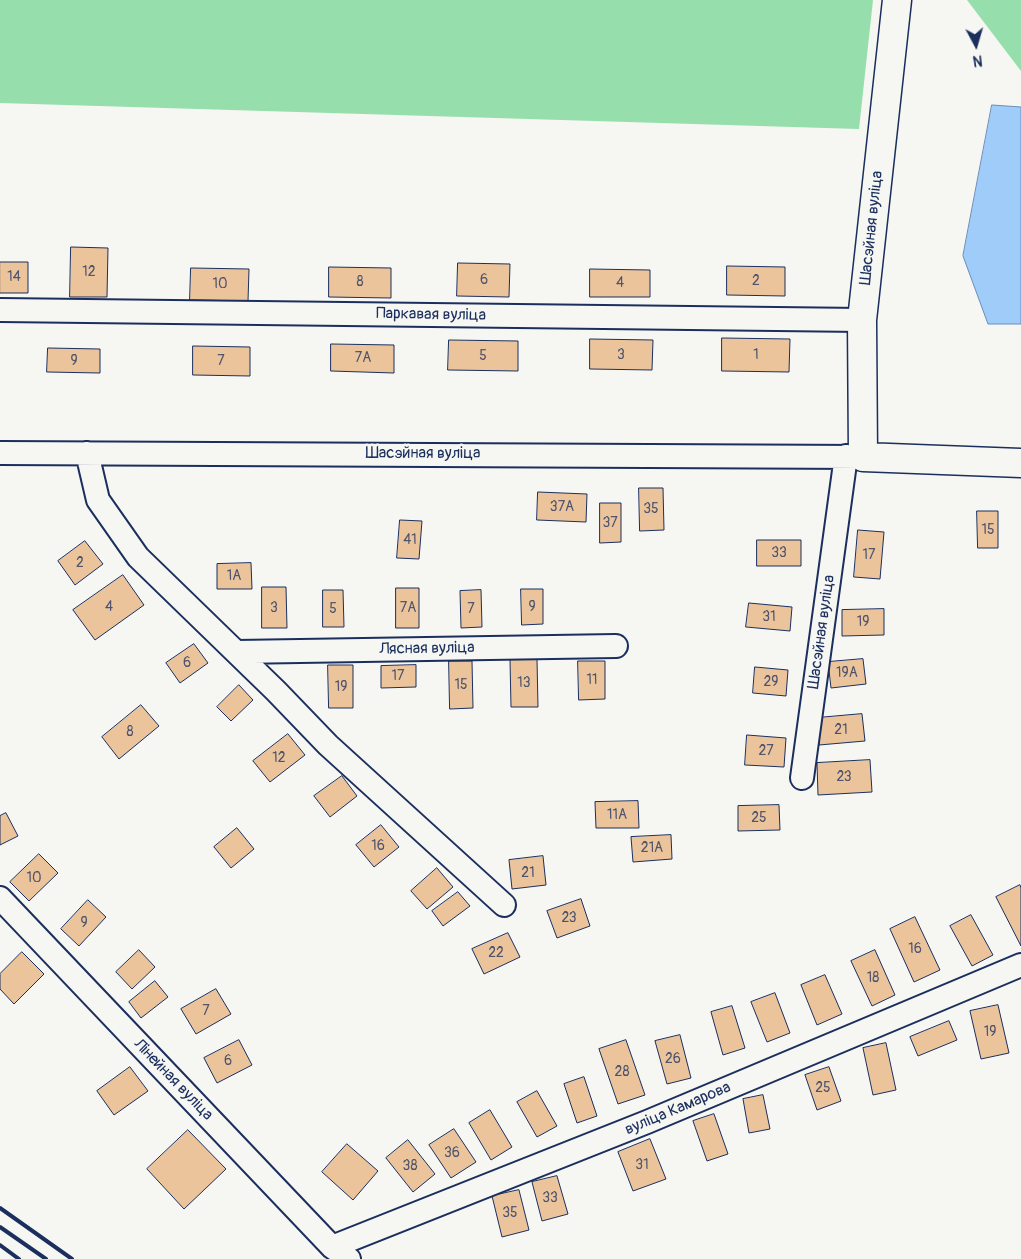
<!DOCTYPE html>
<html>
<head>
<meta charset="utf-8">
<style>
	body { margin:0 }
	#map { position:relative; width:1021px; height:1259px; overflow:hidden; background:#f6f6f2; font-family:Pangolin,sans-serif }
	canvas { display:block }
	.north { position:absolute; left:951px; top:20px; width:50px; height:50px; -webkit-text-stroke:4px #f6f6f2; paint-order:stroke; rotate:174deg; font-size:14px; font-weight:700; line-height:20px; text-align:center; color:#1b2f5e }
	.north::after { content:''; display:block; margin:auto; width:18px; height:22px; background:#1b2f5e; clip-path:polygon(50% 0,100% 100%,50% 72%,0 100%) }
</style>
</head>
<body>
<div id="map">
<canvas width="1021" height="1259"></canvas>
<div class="north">N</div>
</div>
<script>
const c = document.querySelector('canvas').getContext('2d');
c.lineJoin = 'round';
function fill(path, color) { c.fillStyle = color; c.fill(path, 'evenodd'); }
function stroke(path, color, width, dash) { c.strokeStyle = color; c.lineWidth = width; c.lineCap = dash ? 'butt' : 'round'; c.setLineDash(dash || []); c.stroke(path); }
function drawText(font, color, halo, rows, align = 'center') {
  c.font = font + ' Pangolin,sans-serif'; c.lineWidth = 5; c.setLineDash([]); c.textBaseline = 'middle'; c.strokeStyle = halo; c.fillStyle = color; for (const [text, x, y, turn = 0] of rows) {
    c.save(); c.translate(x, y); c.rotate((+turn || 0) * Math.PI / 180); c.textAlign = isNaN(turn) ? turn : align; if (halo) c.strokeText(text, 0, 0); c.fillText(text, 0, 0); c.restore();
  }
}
fill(new Path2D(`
	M 0,0 L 873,0 L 859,129 L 0,103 Z
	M 967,0 L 1021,0 L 1021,71 Z`), '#96deac');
const water = new Path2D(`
	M 992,105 L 1021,107 L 1021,324 L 988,324 L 963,256 Z`);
fill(water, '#9fccf9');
stroke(water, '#6a8dbb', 1);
const building = new Path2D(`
	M 71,247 L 108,248 L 107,297 L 70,297 Z
	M 0,262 L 28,262 L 28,293 L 0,293 Z
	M 458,263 L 510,264 L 509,297 L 457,296 Z
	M 727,266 L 785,267 L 785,296 L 727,295 Z
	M 329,267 L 391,268 L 391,298 L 329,297 Z
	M 191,268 L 249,269 L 248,301 L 190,300 Z
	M 590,269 L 650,270 L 650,297 L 590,297 Z
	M 722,338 L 790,339 L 789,372 L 722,371 Z
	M 590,339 L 653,340 L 652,370 L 590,369 Z
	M 449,340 L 518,341 L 518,371 L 448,370 Z
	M 331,344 L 394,345 L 394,373 L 331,371 Z
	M 193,346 L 250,347 L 250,376 L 193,375 Z
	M 48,348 L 100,349 L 100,373 L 47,372 Z
	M 639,488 L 663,488 L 664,530 L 640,531 Z
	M 538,492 L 587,494 L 586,522 L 537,520 Z
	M 600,503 L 621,503 L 621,542 L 600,543 Z
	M 977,511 L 998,511 L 998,548 L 978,548 Z
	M 400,520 L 422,521 L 419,559 L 397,558 Z
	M 858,530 L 884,532 L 880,579 L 854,577 Z
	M 757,540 L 801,540 L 801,566 L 757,566 Z
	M 85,541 L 103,564 L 75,585 L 58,561 Z
	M 251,563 L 252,589 L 217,589 L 217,564 Z
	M 123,575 L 144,605 L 95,640 L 73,610 Z
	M 262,587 L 286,587 L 287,628 L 262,628 Z
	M 396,588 L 419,588 L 419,628 L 396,628 Z
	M 521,589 L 543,589 L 543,624 L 522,625 Z
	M 323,590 L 343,590 L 344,627 L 323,627 Z
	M 481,590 L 482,627 L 461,628 L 460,591 Z
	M 749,603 L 792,607 L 790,631 L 746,627 Z
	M 884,609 L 884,635 L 842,636 L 842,610 Z
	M 194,644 L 208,663 L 180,683 L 166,663 Z
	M 537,659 L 538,707 L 511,707 L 510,660 Z
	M 863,659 L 866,684 L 831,688 L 828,662 Z
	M 449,661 L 472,661 L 473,708 L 450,709 Z
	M 578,661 L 605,661 L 605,699 L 579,700 Z
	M 328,665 L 353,665 L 353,708 L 329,708 Z
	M 416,665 L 416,687 L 381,688 L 381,666 Z
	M 755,667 L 788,670 L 786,696 L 753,693 Z
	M 239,685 L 253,700 L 231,721 L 217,707 Z
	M 141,705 L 159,726 L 119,759 L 102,737 Z
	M 862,714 L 865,741 L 819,745 L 817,718 Z
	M 288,734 L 305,755 L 270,782 L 253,761 Z
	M 747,735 L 786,738 L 784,767 L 745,765 Z
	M 870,760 L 872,792 L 818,795 L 817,763 Z
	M 342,776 L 357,796 L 330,817 L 314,796 Z
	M 638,801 L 639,828 L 596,828 L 595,802 Z
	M 779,805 L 780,830 L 738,831 L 738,806 Z
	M 6,813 L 18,836 L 0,845 L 0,816 Z
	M 381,825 L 399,847 L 374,867 L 356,845 Z
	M 237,828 L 254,849 L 231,868 L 214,847 Z
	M 671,835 L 672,859 L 633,862 L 631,837 Z
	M 39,854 L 58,873 L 29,901 L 10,882 Z
	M 543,856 L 546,885 L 512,889 L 509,860 Z
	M 437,868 L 453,887 L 427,909 L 411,891 Z
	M 1020,885 L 1021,888 L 1021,946 L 996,897 Z
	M 458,892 L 470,906 L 443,926 L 432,911 Z
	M 581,899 L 590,926 L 557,938 L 547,911 Z
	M 88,900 L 106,917 L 79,946 L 61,929 Z
	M 971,915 L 993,955 L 972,966 L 950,926 Z
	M 915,917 L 940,970 L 914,982 L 890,929 Z
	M 508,933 L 520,957 L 484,974 L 472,949 Z
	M 139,950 L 155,967 L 132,989 L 116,972 Z
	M 875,950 L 895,995 L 872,1006 L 851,961 Z
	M 22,952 L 44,974 L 14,1004 L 0,989 L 0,974 Z
	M 825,975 L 842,1014 L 817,1025 L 801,985 Z
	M 155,981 L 168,997 L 141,1018 L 129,1002 Z
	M 216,989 L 231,1014 L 196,1034 L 181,1009 Z
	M 775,993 L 790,1033 L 767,1042 L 751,1002 Z
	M 998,1005 L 1009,1053 L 981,1059 L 970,1011 Z
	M 732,1006 L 745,1048 L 723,1055 L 711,1012 Z
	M 949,1021 L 957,1040 L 918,1056 L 910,1037 Z
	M 680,1035 L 691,1078 L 667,1084 L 655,1041 Z
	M 239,1040 L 252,1065 L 217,1083 L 204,1058 Z
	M 626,1040 L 645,1095 L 618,1104 L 599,1049 Z
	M 886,1043 L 896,1090 L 873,1095 L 863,1048 Z
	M 130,1067 L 148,1091 L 114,1115 L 97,1091 Z
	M 829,1067 L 841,1101 L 817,1110 L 805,1075 Z
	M 584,1077 L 597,1116 L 577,1123 L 564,1084 Z
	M 537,1091 L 557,1126 L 537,1137 L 517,1102 Z
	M 763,1095 L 770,1129 L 749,1133 L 743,1099 Z
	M 490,1110 L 512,1147 L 491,1160 L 469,1123 Z
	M 714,1114 L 728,1154 L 707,1161 L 693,1121 Z
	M 454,1129 L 476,1162 L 451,1178 L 429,1145 Z
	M 188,1130 L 226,1169 L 184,1209 L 147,1169 Z
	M 650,1139 L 666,1179 L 633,1191 L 618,1152 Z
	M 408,1140 L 435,1174 L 413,1192 L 386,1158 Z
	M 347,1144 L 378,1171 L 353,1200 L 322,1172 Z
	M 557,1176 L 568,1214 L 542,1221 L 532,1182 Z
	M 519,1190 L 529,1230 L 502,1237 L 492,1196 Z`);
fill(building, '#ebc49b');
stroke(building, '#1b2f5e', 1);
const minor = new Path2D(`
	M 0,310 L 862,320
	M 0,453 L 863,457
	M 87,453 L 98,500 L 138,557 L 276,691 L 328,745 L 504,905
	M 237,652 L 616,646
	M 802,778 L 846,456
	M 0,898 L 332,1247 L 349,1259
	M 332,1247 L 647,1122 L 1021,965`);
const major = new Path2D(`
	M 897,0 L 862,320 L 863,457 L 1021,463`);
stroke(minor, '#1b2f5e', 26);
stroke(major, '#1b2f5e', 31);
stroke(minor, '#f6f6f2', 22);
stroke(major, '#f6f6f2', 28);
stroke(new Path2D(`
	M 0,1208 L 72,1259
	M 0,1227 L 46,1259
	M 0,1245 L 19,1259`), '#1b2f5e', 4);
drawText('14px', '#4f546d', null, [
	["12",89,272],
	["14",14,277],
	["6",484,280],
	["2",756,281],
	["8",360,282],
	["4",620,283],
	["10",220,284],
	["3",621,355],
	["1",756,355],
	["5",483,356],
	["7А",363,358],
	["9",74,361],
	["7",221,361],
	["37А",562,507],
	["35",651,509],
	["37",610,523],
	["15",988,530],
	["41",410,540],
	["33",779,553],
	["17",869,555],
	["2",80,563],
	["1А",234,576],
	["4",109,607],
	["9",532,607],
	["3",274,608],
	["7А",408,608],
	["5",333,609],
	["7",471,609],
	["31",769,617],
	["19",863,622],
	["6",187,663],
	["19А",847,673],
	["17",398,676],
	["11",592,680],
	["29",771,682],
	["13",524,683],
	["15",461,685],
	["19",341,687],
	["21",841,730],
	["8",130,732],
	["27",766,751],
	["12",279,758],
	["23",844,777],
	["11А",617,815],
	["25",759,818],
	["16",378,846],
	["21А",652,848],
	["21",528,873],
	["10",34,878],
	["23",569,918],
	["9",84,923],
	["16",915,949],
	["22",496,953],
	["18",873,978],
	["7",206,1011],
	["19",990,1032],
	["26",673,1059],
	["6",228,1061],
	["28",622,1072],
	["25",823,1088],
	["36",452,1153],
	["31",642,1165],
	["38",410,1166],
	["33",550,1198],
	["35",510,1213]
]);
drawText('16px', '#1b2f5e', '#f6f6f2', [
	["Шасэйная вуліца",872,228,-84],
	["Паркавая вуліца",431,315,1],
	["Шасэйная вуліца",423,454],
	["Шасэйная вуліца",822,632,-82],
	["Лясная вуліца",427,649,-1],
	["Лінейная вуліца",173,1080,46],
	["вуліца Камарова",678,1109,-23]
]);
</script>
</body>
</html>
